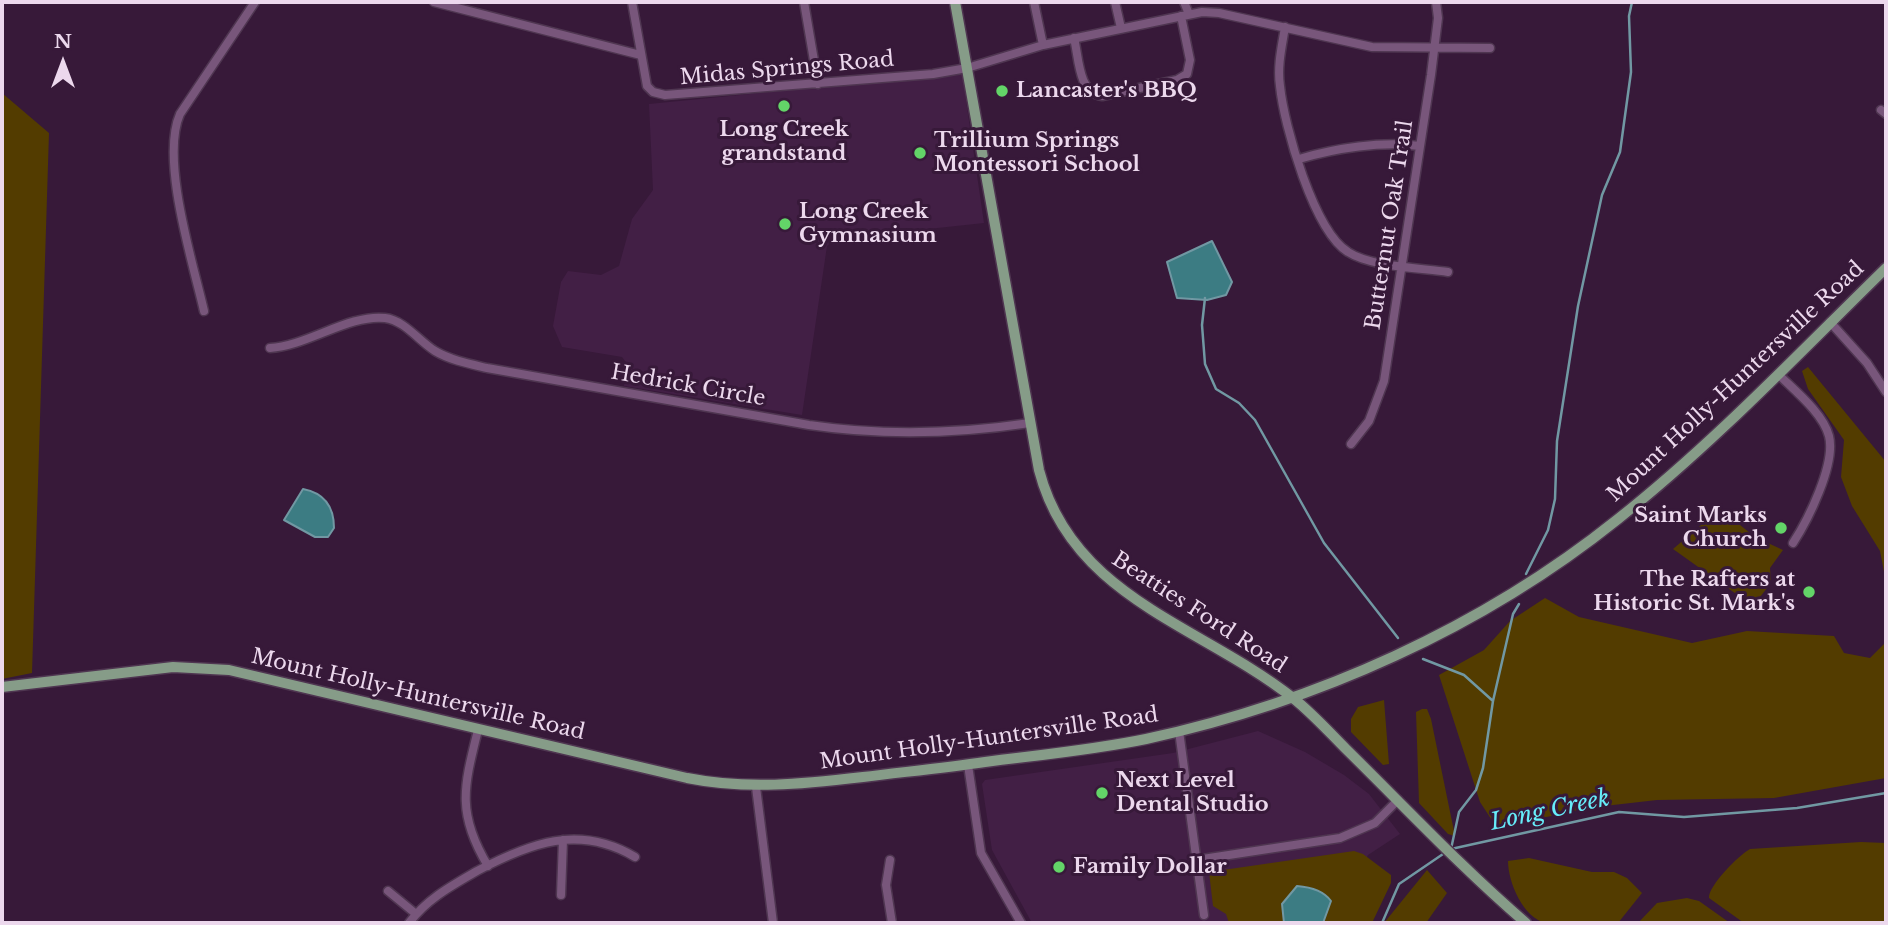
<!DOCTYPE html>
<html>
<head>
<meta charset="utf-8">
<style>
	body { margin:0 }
	#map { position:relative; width:1888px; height:925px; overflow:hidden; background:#371939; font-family:"Libre Baskerville",serif }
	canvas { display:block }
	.frame { position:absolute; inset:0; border:4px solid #ecd8ed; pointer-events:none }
	.north { position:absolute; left:28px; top:28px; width:70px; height:70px; -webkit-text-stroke:5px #371939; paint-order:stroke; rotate:0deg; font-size:19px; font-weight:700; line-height:28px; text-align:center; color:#ecd8ed }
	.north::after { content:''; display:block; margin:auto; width:24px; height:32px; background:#ecd8ed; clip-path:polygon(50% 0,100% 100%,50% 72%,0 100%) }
</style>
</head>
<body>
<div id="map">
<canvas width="1888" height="925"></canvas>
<div class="frame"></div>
<div class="north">N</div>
</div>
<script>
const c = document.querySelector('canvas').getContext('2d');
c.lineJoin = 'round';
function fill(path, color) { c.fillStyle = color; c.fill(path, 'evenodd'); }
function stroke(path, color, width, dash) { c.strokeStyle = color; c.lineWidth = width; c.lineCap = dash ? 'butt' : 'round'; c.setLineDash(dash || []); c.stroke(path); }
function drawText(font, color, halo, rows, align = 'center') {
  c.font = font + ' "Libre Baskerville",serif'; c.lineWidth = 6; c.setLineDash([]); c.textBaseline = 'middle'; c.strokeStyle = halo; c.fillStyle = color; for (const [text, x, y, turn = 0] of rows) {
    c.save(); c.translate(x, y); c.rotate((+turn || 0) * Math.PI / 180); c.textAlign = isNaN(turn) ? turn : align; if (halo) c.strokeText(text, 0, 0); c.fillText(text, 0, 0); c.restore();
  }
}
fill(new Path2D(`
	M 962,73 L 984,223 L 835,239 L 827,246 L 802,415 L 624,386 L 628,365 L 622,357 L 562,347 L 553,326 L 561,282 L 568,271 L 601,275 L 619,266 L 632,219 L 653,190 L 649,104 Z
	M 1258,731 L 1305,752 L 1344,775 L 1369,794 L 1400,834 L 1368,855 L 1332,923 L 1032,923 L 992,850 L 982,784 L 985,780 L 1173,753 Z`), '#421f45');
fill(new Path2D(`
	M 2,93 L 49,133 L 32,673 L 2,679 Z
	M 1808,367 L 1886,462 L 1886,582 L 1880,551 L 1852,506 L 1841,477 L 1844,440 L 1808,389 L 1802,371 Z
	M 1720,509 L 1755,537 L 1783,550 L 1770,568 L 1771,583 L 1753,606 L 1673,549 Z
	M 1545,598 L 1579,617 L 1692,643 L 1747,631 L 1834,636 L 1844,653 L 1870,658 L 1886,642 L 1886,778 L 1774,798 L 1657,800 L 1587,808 L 1497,828 L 1480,802 L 1439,675 L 1484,650 L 1510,621 Z
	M 1384,700 L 1389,764 L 1383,765 L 1351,732 L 1351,719 L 1358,707 Z
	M 1422,709 L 1427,709 L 1431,719 L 1455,836 L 1448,834 L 1419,803 L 1416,712 Z
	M 1861,842 L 1886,843 L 1886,923 L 1744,923 L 1709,898 C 1708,886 1739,855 1750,849 Z
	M 1354,851 L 1363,854 L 1391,875 L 1391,883 L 1372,923 L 1229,923 L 1226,914 L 1213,906 L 1209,872 Z
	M 1529,858 L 1592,872 L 1614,872 L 1627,878 L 1642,893 L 1618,923 C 1596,923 1568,925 1546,923 C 1523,918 1508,882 1508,861 Z
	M 1427,870 L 1447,893 L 1426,923 L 1384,923 Z
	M 1687,898 L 1699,901 L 1730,923 L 1638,923 L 1657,903 Z`), '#533c00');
const water = new Path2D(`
	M 1212,241 L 1232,282 L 1226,295 L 1207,300 L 1177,298 L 1167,262 Z
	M 303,489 C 324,493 334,507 334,528 L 328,537 L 315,537 L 284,520 Z
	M 1297,886 C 1310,887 1323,890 1331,901 L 1323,923 L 1284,923 L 1282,904 Z`);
fill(water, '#3c7c83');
stroke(water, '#7198a3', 2);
stroke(new Path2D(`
	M 1205,298 L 1202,325 L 1205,364 L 1216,389 L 1239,403 L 1255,420 L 1324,543 L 1398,638
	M 1526,574 L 1548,530 L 1555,499 L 1557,441 L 1578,306 L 1602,195 L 1620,152 L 1631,72 L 1629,16 L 1632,2
	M 1423,659 L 1464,675 L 1493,701
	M 1451,849 L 1619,812 L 1684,817 L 1797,808 L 1886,793
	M 1451,849 L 1459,812 L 1476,790 L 1483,768 L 1493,701 L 1513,614 L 1519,604
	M 1382,923 L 1399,884 L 1446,852`), '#7198a3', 2.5);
const minor = new Path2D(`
	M 434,2 L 641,55
	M 632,2 L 647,86 L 653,92 L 665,95 L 933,74 L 967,68 L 1043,45 L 1202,12 L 1219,13 L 1372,47 L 1490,48
	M 804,2 L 818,84
	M 1034,2 L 1043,45
	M 1115,2 L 1121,28
	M 1184,2 L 1189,14
	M 1285,27 C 1282,46 1277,66 1280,86 C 1284,126 1314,231 1348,252 C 1371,267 1421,268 1448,272
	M 1074,38 C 1079,58 1078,93 1102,96 L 1177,80 L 1187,74 L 1190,60 L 1181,16
	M 1881,110 L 1886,114
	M 1299,159 C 1336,148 1381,141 1420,146
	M 204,311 C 193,263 160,159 180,114 L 255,2
	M 1830,322 L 1867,363 L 1886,392
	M 270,348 C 307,346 349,314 385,318 C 404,320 419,341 435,351 C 450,360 470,364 487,368 L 809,425 C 883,436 956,434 1030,423
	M 1778,374 C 1794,390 1823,413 1829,436 C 1836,464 1808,520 1793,543
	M 1351,444 L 1369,421 L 1384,381 L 1431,75 L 1438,18 L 1436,2
	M 478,730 C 464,786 456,813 488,866
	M 1179,731 L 1204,915
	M 968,765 L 981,853 L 1021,923
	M 756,787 L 773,923
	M 890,860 L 886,885 L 892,923
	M 1196,860 L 1340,838 L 1375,823 L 1398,800
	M 388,891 L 416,914
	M 561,895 L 563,840
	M 409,923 C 427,899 451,886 477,871 C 530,843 579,824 635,857`);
const major = new Path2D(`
	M 955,2 L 1039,470 C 1072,598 1201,625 1293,698 C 1312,713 1329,732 1346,749 C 1406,808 1463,869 1526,923
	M 2,687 L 173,667 L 229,670 L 687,778 C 747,790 803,784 863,777 C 903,772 944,768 985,762 C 1039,755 1093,750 1146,739 C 1316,702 1482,628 1618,519 C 1714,443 1799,353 1886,268`);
stroke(minor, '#4f3651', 11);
stroke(major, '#4f3651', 13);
stroke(minor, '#78567b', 8);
stroke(major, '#869c88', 10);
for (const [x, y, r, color] of [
	[1002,91,7,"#63d468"],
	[784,106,7,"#63d468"],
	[920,153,7,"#63d468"],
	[785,224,7,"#63d468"],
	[1781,528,7,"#63d468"],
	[1809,592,7,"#63d468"],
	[1102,793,7,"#63d468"],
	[1059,867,7,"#63d468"]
]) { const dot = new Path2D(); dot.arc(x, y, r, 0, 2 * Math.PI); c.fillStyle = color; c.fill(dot); stroke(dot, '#371939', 2.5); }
drawText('21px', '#ecd8ed', '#371939', [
	["Midas Springs Road",787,69,-5],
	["Butternut Oak Trail",1390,225,-81],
	["Mount Holly-Huntersville Road",1736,382,-43],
	["Hedrick Circle",688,386,10],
	["Beatties Ford Road",1199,613,33],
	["Mount Holly-Huntersville Road",418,695,13],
	["Mount Holly-Huntersville Road",989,739,-8]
]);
drawText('bold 21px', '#ecd8ed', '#371939', [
	["Lancaster's BBQ",1016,91],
	["Long Creek",784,130,"center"],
	["grandstand",784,154,"center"],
	["Trillium Springs",934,141],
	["Montessori School",934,165],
	["Long Creek",799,212],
	["Gymnasium",799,236],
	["Saint Marks",1767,516,"right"],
	["Church",1767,540,"right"],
	["The Rafters at",1795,580,"right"],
	["Historic St. Mark's",1795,604,"right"],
	["Next Level",1116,781],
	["Dental Studio",1116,805],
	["Family Dollar",1073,867]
], 'left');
drawText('italic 23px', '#67edfa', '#371939', [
	["Long Creek",1550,811,-12]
]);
</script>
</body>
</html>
